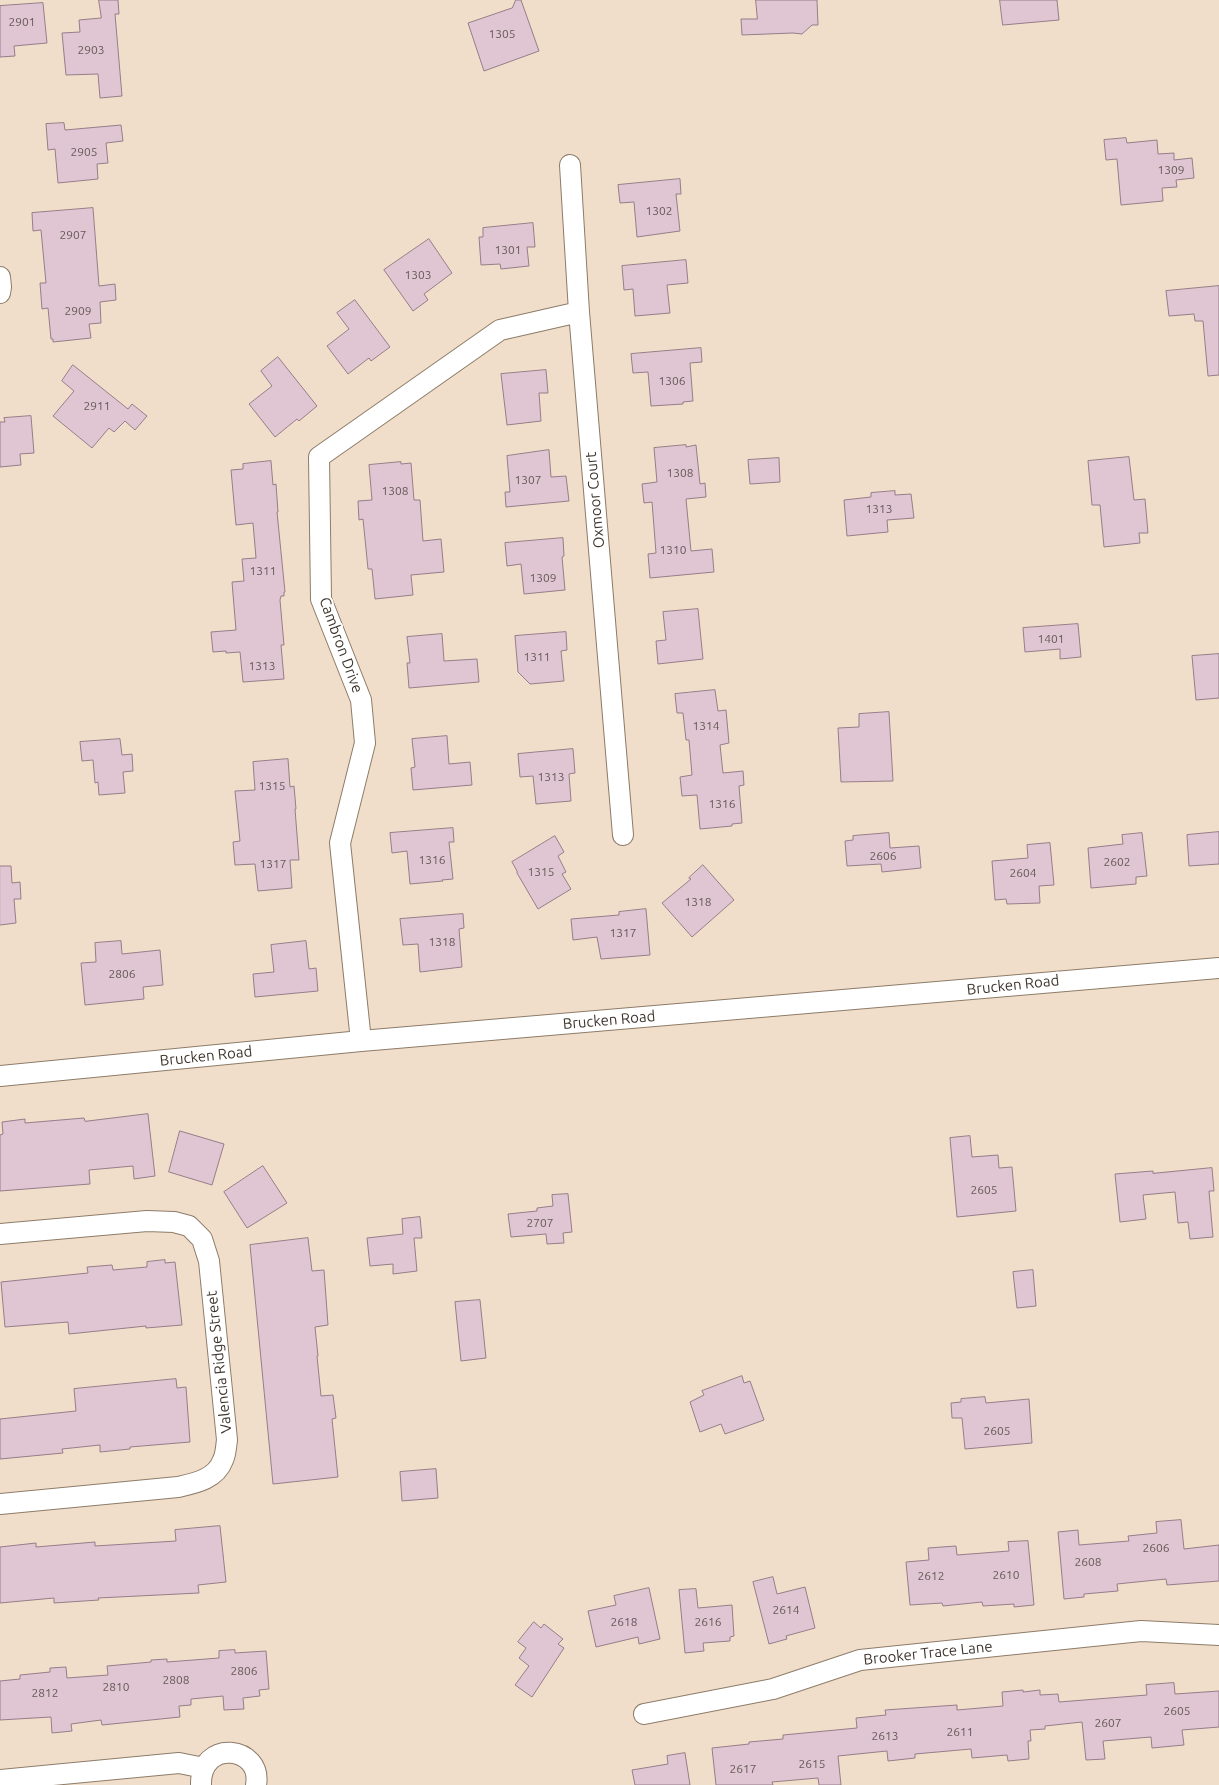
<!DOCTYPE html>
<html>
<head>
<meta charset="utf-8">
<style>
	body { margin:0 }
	canvas { display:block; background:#f1deca }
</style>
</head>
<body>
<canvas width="1219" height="1785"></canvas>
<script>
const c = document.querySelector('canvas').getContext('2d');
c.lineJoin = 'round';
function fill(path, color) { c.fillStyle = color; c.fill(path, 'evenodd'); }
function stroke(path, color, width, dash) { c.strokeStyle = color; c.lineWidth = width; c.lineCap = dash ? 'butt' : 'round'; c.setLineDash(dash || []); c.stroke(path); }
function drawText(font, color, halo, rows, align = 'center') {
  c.font = font + ' Ubuntu,sans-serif'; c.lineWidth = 4; c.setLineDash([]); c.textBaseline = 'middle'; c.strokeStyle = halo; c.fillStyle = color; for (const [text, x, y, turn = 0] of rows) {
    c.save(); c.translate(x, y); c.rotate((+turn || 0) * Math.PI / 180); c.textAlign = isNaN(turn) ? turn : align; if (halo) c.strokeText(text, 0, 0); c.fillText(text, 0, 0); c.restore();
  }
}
const building = new Path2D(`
	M 99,0 L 118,0 L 119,14 L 115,14 L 122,96 L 100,98 L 98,74 L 66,75 L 62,33 L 80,32 L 79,20 L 101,18 Z
	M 516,0 L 521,0 L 539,51 L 484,71 L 468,23 L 512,8 Z
	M 756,0 L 817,0 L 818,25 L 812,25 L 802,34 L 793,33 L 742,35 L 741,19 L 757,19 Z
	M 1000,0 L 1057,0 L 1059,20 L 1003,25 Z
	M 43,3 L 47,43 L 14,46 L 15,56 L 0,57 L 0,6 Z
	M 64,123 L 65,130 L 121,125 L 123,141 L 106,143 L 108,163 L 97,164 L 98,179 L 58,183 L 55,149 L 48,150 L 46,124 Z
	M 1126,138 L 1127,143 L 1157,140 L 1158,154 L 1174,153 L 1174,160 L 1192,158 L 1194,178 L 1176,180 L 1177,187 L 1162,188 L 1163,201 L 1121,205 L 1117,159 L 1106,160 L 1104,140 Z
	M 680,179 L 681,194 L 676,194 L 680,231 L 637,237 L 634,202 L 620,203 L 618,185 Z
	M 93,208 L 99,286 L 115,284 L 116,300 L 100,302 L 101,323 L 89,324 L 91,338 L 53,342 L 53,339 L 51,339 L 48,308 L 42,309 L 40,283 L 46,283 L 41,230 L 33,231 L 32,213 Z
	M 533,223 L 535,247 L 527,247 L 529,266 L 501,269 L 500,264 L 481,265 L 479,237 L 483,237 L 483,228 Z
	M 429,239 L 452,273 L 424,294 L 428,300 L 413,311 L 384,270 Z
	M 686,260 L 688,283 L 667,285 L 670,313 L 635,316 L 633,289 L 624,290 L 622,266 Z
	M 1219,286 L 1219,375 L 1208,376 L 1203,321 L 1195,321 L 1194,314 L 1169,316 L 1166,291 Z
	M 355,300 L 390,347 L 371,361 L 369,358 L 348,374 L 327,346 L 349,329 L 337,313 Z
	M 701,348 L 702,362 L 690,363 L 693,401 L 683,402 L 683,404 L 651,406 L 648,372 L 633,373 L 631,354 Z
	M 278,357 L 317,406 L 299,421 L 297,419 L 275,437 L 249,404 L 272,386 L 261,371 Z
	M 73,365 L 128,409 L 132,404 L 147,416 L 135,430 L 125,421 L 114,432 L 109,428 L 92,448 L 53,416 L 74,391 L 62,381 Z
	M 546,370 L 548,393 L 539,393 L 541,421 L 507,425 L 501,374 Z
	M 31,416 L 34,453 L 20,454 L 21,465 L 0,467 L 0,422 L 5,422 L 4,418 Z
	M 686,445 L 686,447 L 696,445 L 700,484 L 705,483 L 706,497 L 686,499 L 691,551 L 712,549 L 714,572 L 650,578 L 648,554 L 656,553 L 652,502 L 644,503 L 642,484 L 657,482 L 654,448 Z
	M 549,450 L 551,477 L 566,476 L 569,501 L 506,507 L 505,492 L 510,492 L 507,456 Z
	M 1129,457 L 1134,500 L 1145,499 L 1148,533 L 1139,533 L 1140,543 L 1104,547 L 1100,505 L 1092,505 L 1088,461 Z
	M 779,458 L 780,482 L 750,484 L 748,460 Z
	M 271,461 L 273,485 L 276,484 L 278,512 L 277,512 L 285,592 L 284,592 L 284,596 L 281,596 L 280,600 L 284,645 L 281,645 L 284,679 L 243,682 L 240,652 L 226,653 L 226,651 L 213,652 L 211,632 L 236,630 L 232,582 L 244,581 L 242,559 L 256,558 L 253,523 L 236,525 L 231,470 L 243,469 L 243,464 Z
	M 401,462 L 401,464 L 411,463 L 414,500 L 420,500 L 423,541 L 441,539 L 444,572 L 411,575 L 413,595 L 375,599 L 372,569 L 368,569 L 363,519 L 359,520 L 358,501 L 372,500 L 369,465 Z
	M 895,491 L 895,495 L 911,494 L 914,518 L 887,520 L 888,532 L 847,536 L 844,500 L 871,497 L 871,493 Z
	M 563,538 L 564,556 L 562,557 L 565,590 L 524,594 L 521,564 L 507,566 L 505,543 Z
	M 698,609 L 703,659 L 658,664 L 656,641 L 666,640 L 663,612 Z
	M 1078,624 L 1081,657 L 1060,659 L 1060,649 L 1025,652 L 1023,628 Z
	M 566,632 L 567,650 L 561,651 L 564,681 L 530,684 L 518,672 L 515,636 Z
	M 442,634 L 444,661 L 477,659 L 479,682 L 409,688 L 407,663 L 410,663 L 407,637 Z
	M 1219,654 L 1219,698 L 1196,700 L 1192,656 Z
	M 715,690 L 718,711 L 726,710 L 729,743 L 720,745 L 723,773 L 743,771 L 744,785 L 739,786 L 742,823 L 732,824 L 732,826 L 700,829 L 697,795 L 682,796 L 680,777 L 692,775 L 689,740 L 686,740 L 683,713 L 677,713 L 675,694 Z
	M 889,712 L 893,781 L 841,782 L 838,728 L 859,727 L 859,714 Z
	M 447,736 L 449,764 L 470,762 L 472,785 L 413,790 L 411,768 L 415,767 L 412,739 Z
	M 120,739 L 122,755 L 132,754 L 133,771 L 123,772 L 125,793 L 99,795 L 98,782 L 95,783 L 93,760 L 82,761 L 80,742 Z
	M 573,749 L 575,773 L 569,774 L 571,801 L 536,804 L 533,776 L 520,777 L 518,754 Z
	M 288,759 L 290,787 L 294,786 L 296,809 L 295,809 L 299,860 L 290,860 L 292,888 L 258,891 L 255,864 L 235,865 L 233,842 L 240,841 L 235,791 L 255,790 L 253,762 Z
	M 453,828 L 454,842 L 449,842 L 453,879 L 442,880 L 443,881 L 410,884 L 407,851 L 392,853 L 390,833 Z
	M 1219,832 L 1219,864 L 1189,866 L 1187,835 Z
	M 889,833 L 890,848 L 919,846 L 921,868 L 882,872 L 881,864 L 847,866 L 845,841 L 853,840 L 853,836 Z
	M 1142,833 L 1147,876 L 1136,877 L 1136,884 L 1091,888 L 1088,848 L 1123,844 L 1122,835 Z
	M 555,836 L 564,852 L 558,856 L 566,872 L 562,874 L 571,889 L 538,909 L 517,873 L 517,871 L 512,862 Z
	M 1050,843 L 1054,885 L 1039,886 L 1040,903 L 1007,904 L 1006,899 L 995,900 L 992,861 L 1028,858 L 1027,845 Z
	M 703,865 L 734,900 L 692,937 L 662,903 L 691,879 L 689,878 Z
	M 0,866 L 11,866 L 12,883 L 20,882 L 21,899 L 14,899 L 16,923 L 0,925 Z
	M 646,909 L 650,955 L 601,959 L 597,937 L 573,940 L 571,919 L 619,915 L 619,912 Z
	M 463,914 L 464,928 L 459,929 L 462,967 L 420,972 L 418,944 L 403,945 L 400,919 Z
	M 121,941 L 122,954 L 160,950 L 163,985 L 143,987 L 144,999 L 85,1005 L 81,963 L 96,962 L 95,943 Z
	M 306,941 L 309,969 L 316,968 L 318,991 L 255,997 L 253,974 L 274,972 L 271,945 Z
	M 148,1114 L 155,1176 L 134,1179 L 133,1166 L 89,1170 L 90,1184 L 0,1191 L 0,1135 L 3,1134 L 2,1122 L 25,1119 L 25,1123 L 84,1118 L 85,1121 Z
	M 180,1131 L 224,1144 L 212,1185 L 169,1172 Z
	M 970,1136 L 972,1157 L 998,1155 L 999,1168 L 1012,1167 L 1016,1211 L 957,1217 L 950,1138 Z
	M 263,1166 L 287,1203 L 247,1228 L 224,1192 Z
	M 1212,1168 L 1214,1191 L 1209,1191 L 1213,1237 L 1190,1239 L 1188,1222 L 1178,1223 L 1175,1192 L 1143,1195 L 1146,1219 L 1120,1222 L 1115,1174 L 1153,1171 L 1153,1173 Z
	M 568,1194 L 572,1232 L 563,1233 L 564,1243 L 547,1244 L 546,1234 L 511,1237 L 508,1214 L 537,1211 L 537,1208 L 553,1206 L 552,1195 Z
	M 420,1217 L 422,1238 L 414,1238 L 417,1271 L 393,1274 L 393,1264 L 370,1266 L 367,1238 L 403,1234 L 402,1219 Z
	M 308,1238 L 312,1271 L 324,1270 L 328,1325 L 315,1327 L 318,1356 L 317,1356 L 321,1396 L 333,1395 L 336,1418 L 332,1419 L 338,1477 L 273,1484 L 250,1245 Z
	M 165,1260 L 165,1263 L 175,1262 L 182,1325 L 146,1328 L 146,1326 L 69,1334 L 68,1322 L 5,1327 L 1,1282 L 88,1273 L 87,1267 L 112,1265 L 113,1270 L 147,1267 L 147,1262 Z
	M 1033,1270 L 1036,1306 L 1017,1308 L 1013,1272 Z
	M 480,1300 L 486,1358 L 461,1361 L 455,1302 Z
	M 742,1376 L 744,1383 L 750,1381 L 764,1420 L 725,1434 L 721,1424 L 700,1432 L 690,1402 L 704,1395 L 702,1391 Z
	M 176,1379 L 177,1388 L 186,1387 L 190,1442 L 130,1447 L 130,1449 L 100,1452 L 100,1445 L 62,1449 L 63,1453 L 0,1459 L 0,1419 L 76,1411 L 74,1389 Z
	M 985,1397 L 986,1403 L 1029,1399 L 1032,1443 L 965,1449 L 962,1418 L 952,1418 L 951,1403 L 961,1402 L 961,1399 Z
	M 436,1469 L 438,1498 L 402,1501 L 400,1472 Z
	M 1181,1520 L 1184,1549 L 1219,1545 L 1219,1581 L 1167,1585 L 1166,1579 L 1117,1584 L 1118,1591 L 1084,1594 L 1084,1597 L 1064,1599 L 1058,1532 L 1078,1530 L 1079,1545 L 1129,1541 L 1128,1536 L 1157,1533 L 1156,1522 Z
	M 220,1526 L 226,1582 L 198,1585 L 199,1593 L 98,1598 L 99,1600 L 54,1603 L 54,1598 L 0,1603 L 0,1547 L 36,1543 L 36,1547 L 95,1542 L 95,1546 L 176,1541 L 175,1530 Z
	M 1028,1541 L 1034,1605 L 1014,1607 L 1014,1604 L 983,1606 L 982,1602 L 943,1606 L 942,1603 L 910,1605 L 906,1562 L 929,1560 L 928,1548 L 956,1546 L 957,1555 L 1009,1551 L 1008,1542 Z
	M 773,1577 L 777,1594 L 805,1587 L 815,1628 L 786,1636 L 787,1639 L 769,1644 L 753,1582 Z
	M 649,1588 L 660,1639 L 639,1644 L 638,1637 L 596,1647 L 588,1611 L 616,1605 L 614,1596 Z
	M 696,1589 L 698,1608 L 732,1605 L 734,1636 L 730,1637 L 730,1641 L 703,1643 L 704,1651 L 685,1653 L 679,1590 Z
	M 534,1622 L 541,1628 L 544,1624 L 563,1639 L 558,1644 L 564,1648 L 532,1697 L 515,1685 L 529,1666 L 519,1658 L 526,1648 L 518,1642 Z
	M 235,1650 L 235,1653 L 266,1651 L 269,1689 L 259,1690 L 260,1696 L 243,1698 L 244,1709 L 224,1710 L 223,1696 L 191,1699 L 191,1705 L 179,1706 L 180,1717 L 102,1725 L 101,1720 L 71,1724 L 72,1731 L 52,1733 L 51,1717 L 0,1720 L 0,1681 L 20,1679 L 20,1675 L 50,1672 L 50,1668 L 66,1667 L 67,1678 L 108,1675 L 107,1666 L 151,1662 L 151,1660 L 167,1659 L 167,1662 L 219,1658 L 219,1651 Z
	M 1174,1683 L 1175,1694 L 1219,1691 L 1219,1727 L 1182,1730 L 1184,1745 L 1152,1748 L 1151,1737 L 1103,1741 L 1105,1759 L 1086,1760 L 1082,1722 L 1045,1726 L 1045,1729 L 1030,1730 L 1031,1741 L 1028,1741 L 1029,1759 L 1008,1761 L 1007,1755 L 972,1758 L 971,1749 L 915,1754 L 915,1758 L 888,1761 L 887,1751 L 838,1756 L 841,1785 L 819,1785 L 818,1778 L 772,1782 L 773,1785 L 716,1785 L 712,1748 L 749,1744 L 749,1742 L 783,1739 L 783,1735 L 857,1728 L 856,1718 L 886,1715 L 885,1710 L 957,1705 L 957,1710 L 1003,1706 L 1002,1692 L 1023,1690 L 1023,1692 L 1040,1690 L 1040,1695 L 1058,1694 L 1059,1702 L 1147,1695 L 1146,1685 Z
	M 685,1753 L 690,1785 L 635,1785 L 632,1770 L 668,1764 L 667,1756 Z`);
fill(building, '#e0c5d2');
stroke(building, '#967d89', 1);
const minor = new Path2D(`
	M 570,165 L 579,312 L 623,835
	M 0,277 L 1,287 L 0,293
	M 361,1041 L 340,843 L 365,743 L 361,700 L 321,599 L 319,457 L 500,330 L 579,312
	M 0,1076 L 361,1041 L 1219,968
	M 0,1234 L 147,1221 L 174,1222 L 189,1226 L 202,1239 L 209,1261 L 227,1440 C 226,1446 226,1454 223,1460 C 216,1479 196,1483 178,1487 L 0,1504
	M 644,1714 L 773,1689 L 860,1660 L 1141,1631 L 1219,1635
	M 0,1780 L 179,1763 L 204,1768
	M 201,1785 C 200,1738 263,1746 256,1785`);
stroke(minor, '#8d7c69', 22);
stroke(minor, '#fff', 20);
drawText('12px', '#665a57', null, [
	["2901",22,22],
	["1305",502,34],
	["2903",91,50],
	["2905",84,152],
	["1309",1171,170],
	["1302",659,211],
	["2907",73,235],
	["1301",508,250],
	["1303",418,275],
	["2909",78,311],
	["1306",672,381],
	["2911",97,406],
	["1308",680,473],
	["1307",528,480],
	["1308",395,491],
	["1313",879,509],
	["1310",673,550],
	["1311",263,571],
	["1309",543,578],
	["1401",1051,639],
	["1311",537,657],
	["1313",262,666],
	["1314",706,726],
	["1313",551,777],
	["1315",272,786],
	["1316",722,804],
	["2606",883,856],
	["1316",432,860],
	["2602",1117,862],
	["1317",273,864],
	["1315",541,872],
	["2604",1023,873],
	["1318",698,902],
	["1317",623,933],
	["1318",442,942],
	["2806",122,974],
	["2605",984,1190],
	["2707",540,1223],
	["2605",997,1431],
	["2606",1156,1548],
	["2608",1088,1562],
	["2610",1006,1575],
	["2612",931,1576],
	["2614",786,1610],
	["2618",624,1622],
	["2616",708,1622],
	["2806",244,1671],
	["2808",176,1680],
	["2810",116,1687],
	["2812",45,1693],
	["2605",1177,1711],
	["2607",1108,1723],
	["2611",960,1732],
	["2613",885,1736],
	["2615",812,1764],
	["2617",743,1769]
]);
drawText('15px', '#3e362e', '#fff', [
	["Oxmoor Court",595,500,-95],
	["Cambron Drive",341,645,70],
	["Brucken Road",1013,985,-6],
	["Brucken Road",609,1020,-5],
	["Brucken Road",206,1056,-6],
	["Valencia Ridge Street",219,1362,-96],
	["Brooker Trace Lane",928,1653,-6]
]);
</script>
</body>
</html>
